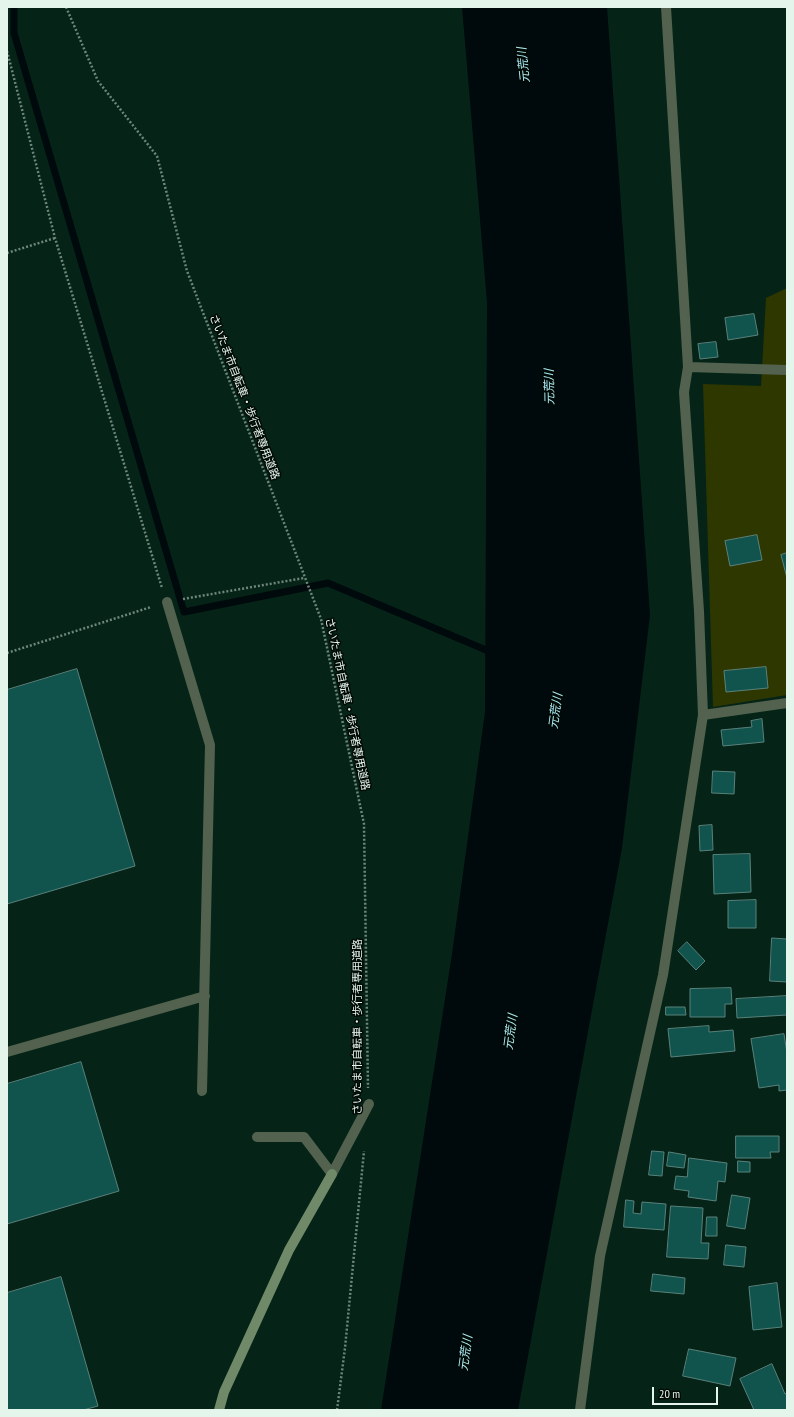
<!DOCTYPE html>
<html>
<head>
<meta charset="utf-8">
<style>
	body { margin:0 }
	#map { position:relative; width:794px; height:1417px; overflow:hidden; background:#052417; font-family:"PT Sans Narrow",sans-serif }
	canvas { display:block }
	.frame { position:absolute; inset:0; border:8px solid #e4f5ec; pointer-events:none }
	.scale { position:absolute; left:652px; top:1387px; width:66px; height:18px; box-sizing:border-box; border:2px solid #e4f5ec; border-top:0; padding-left:5px; font-size:12px; line-height:14px; white-space:nowrap; color:#e4f5ec; -webkit-text-stroke:3px #020a06; paint-order:stroke }
</style>
</head>
<body>
<div id="map">
<canvas width="794" height="1417"></canvas>
<div class="frame"></div>
<div class="scale">20 m</div>
</div>
<script>
const c = document.querySelector('canvas').getContext('2d');
c.lineJoin = 'round';
function fill(path, color) { c.fillStyle = color; c.fill(path, 'evenodd'); }
function stroke(path, color, width, dash) { c.strokeStyle = color; c.lineWidth = width; c.lineCap = dash ? 'butt' : 'round'; c.setLineDash(dash || []); c.stroke(path); }
function drawText(font, color, halo, rows, align = 'center') {
  c.font = font + ' "PT Sans Narrow","Noto Sans JP",sans-serif'; c.lineWidth = 3; c.setLineDash([]); c.textBaseline = 'middle'; c.strokeStyle = halo; c.fillStyle = color; for (const [text, x, y, turn = 0] of rows) {
    c.save(); c.translate(x, y); c.rotate((+turn || 0) * Math.PI / 180); c.textAlign = isNaN(turn) ? turn : align; if (halo) c.strokeText(text, 0, 0); c.fillText(text, 0, 0); c.restore();
  }
}
fill(new Path2D(`
	M 787,288 L 787,695 L 713,707 L 703,384 L 761,386 L 766,298 Z`), '#2f3700');
fill(new Path2D(`
	M 462,7 L 607,7 L 650,615 L 622,848 L 518,1410 L 381,1410 L 452,954 L 485,712 L 487,302 Z`), '#00090c');
stroke(new Path2D(`
	M 14,7 L 14,33 L 184,612 L 328,583 L 493,653`), '#00090c', 7);
const building = new Path2D(`
	M 754,314 L 758,335 L 728,340 L 725,318 Z
	M 716,342 L 718,357 L 700,359 L 698,344 Z
	M 757,535 L 762,560 L 730,566 L 725,541 Z
	M 787,553 L 787,578 L 781,555 Z
	M 766,667 L 768,688 L 726,692 L 724,671 Z
	M 77,669 L 135,866 L 7,904 L 7,690 Z
	M 762,719 L 764,742 L 723,746 L 721,730 L 752,727 L 751,721 Z
	M 713,771 L 735,772 L 734,794 L 712,793 Z
	M 712,825 L 713,850 L 700,851 L 699,826 Z
	M 750,854 L 751,892 L 714,894 L 713,855 Z
	M 756,900 L 756,928 L 728,928 L 728,901 Z
	M 772,938 L 787,939 L 787,982 L 770,981 Z
	M 687,942 L 705,961 L 696,970 L 678,951 Z
	M 731,988 L 732,1004 L 725,1004 L 725,1017 L 690,1017 L 690,989 Z
	M 787,996 L 787,1015 L 737,1018 L 736,999 Z
	M 666,1007 L 685,1007 L 686,1015 L 666,1015 Z
	M 709,1026 L 709,1032 L 733,1030 L 735,1051 L 671,1057 L 668,1029 Z
	M 784,1034 L 787,1053 L 787,1090 L 779,1091 L 779,1085 L 759,1088 L 751,1039 Z
	M 81,1062 L 119,1191 L 7,1224 L 7,1084 Z
	M 736,1136 L 779,1136 L 779,1152 L 770,1152 L 771,1158 L 736,1158 Z
	M 652,1151 L 664,1152 L 662,1176 L 649,1175 Z
	M 669,1152 L 686,1155 L 684,1168 L 667,1166 Z
	M 689,1158 L 727,1163 L 725,1182 L 718,1181 L 716,1201 L 688,1197 L 689,1191 L 674,1189 L 676,1176 L 687,1177 Z
	M 738,1161 L 750,1162 L 750,1172 L 738,1172 Z
	M 732,1195 L 750,1198 L 745,1229 L 727,1226 Z
	M 626,1200 L 634,1201 L 633,1213 L 641,1214 L 642,1202 L 666,1204 L 664,1230 L 624,1227 Z
	M 671,1206 L 703,1208 L 701,1243 L 709,1243 L 708,1259 L 667,1257 Z
	M 707,1217 L 717,1217 L 717,1236 L 706,1236 Z
	M 726,1245 L 746,1247 L 744,1267 L 724,1265 Z
	M 653,1274 L 685,1278 L 684,1294 L 651,1291 Z
	M 61,1277 L 98,1406 L 83,1410 L 7,1410 L 7,1293 Z
	M 777,1283 L 782,1327 L 753,1330 L 749,1287 Z
	M 689,1349 L 736,1358 L 730,1386 L 683,1376 Z
	M 772,1364 L 785,1394 L 787,1393 L 787,1410 L 754,1410 L 740,1379 Z`);
fill(building, '#10544d');
stroke(building, '#59817b', 1);
stroke(new Path2D(`
	M 66,7 L 98,81 L 157,156 L 187,271 L 321,619 L 364,824 L 368,1088
	M 7,51 L 55,238 L 162,588
	M 7,253 L 55,238
	M 183,599 L 304,578
	M 7,653 L 151,607
	M 337,1410 L 345,1348 L 364,1151`), '#6e867b', 2.5, [2, 2]);
stroke(new Path2D(`
	M 688,367 L 787,370
	M 167,602 L 210,745 L 202,1091
	M 703,715 L 787,703
	M 7,1052 L 205,996
	M 257,1137 L 304,1137 L 332,1174 L 369,1104
	M 580,1410 L 600,1256 L 663,975 L 703,715 L 699,611 L 684,392 L 688,367 L 666,7`), '#52624e', 10);
stroke(new Path2D(`
	M 219,1410 L 224,1392 L 289,1250 L 332,1174`), '#6f8969', 10);
drawText('11px', '#e4f5ec', '#020a06', [
	["さいたま市自転車・歩行者専用道路",244,397,69],
	["さいたま市自転車・歩行者専用道路",347,704,78],
	["さいたま市自転車・歩行者専用道路",358,1027,-90]
]);
drawText('italic 12px', '#adeef8', '#020a06', [
	["元荒川",524,65,-96],
	["元荒川",550,387,-91],
	["元荒川",556,711,-82],
	["元荒川",511,1032,-82],
	["元荒川",466,1353,-82]
]);
</script>
</body>
</html>
